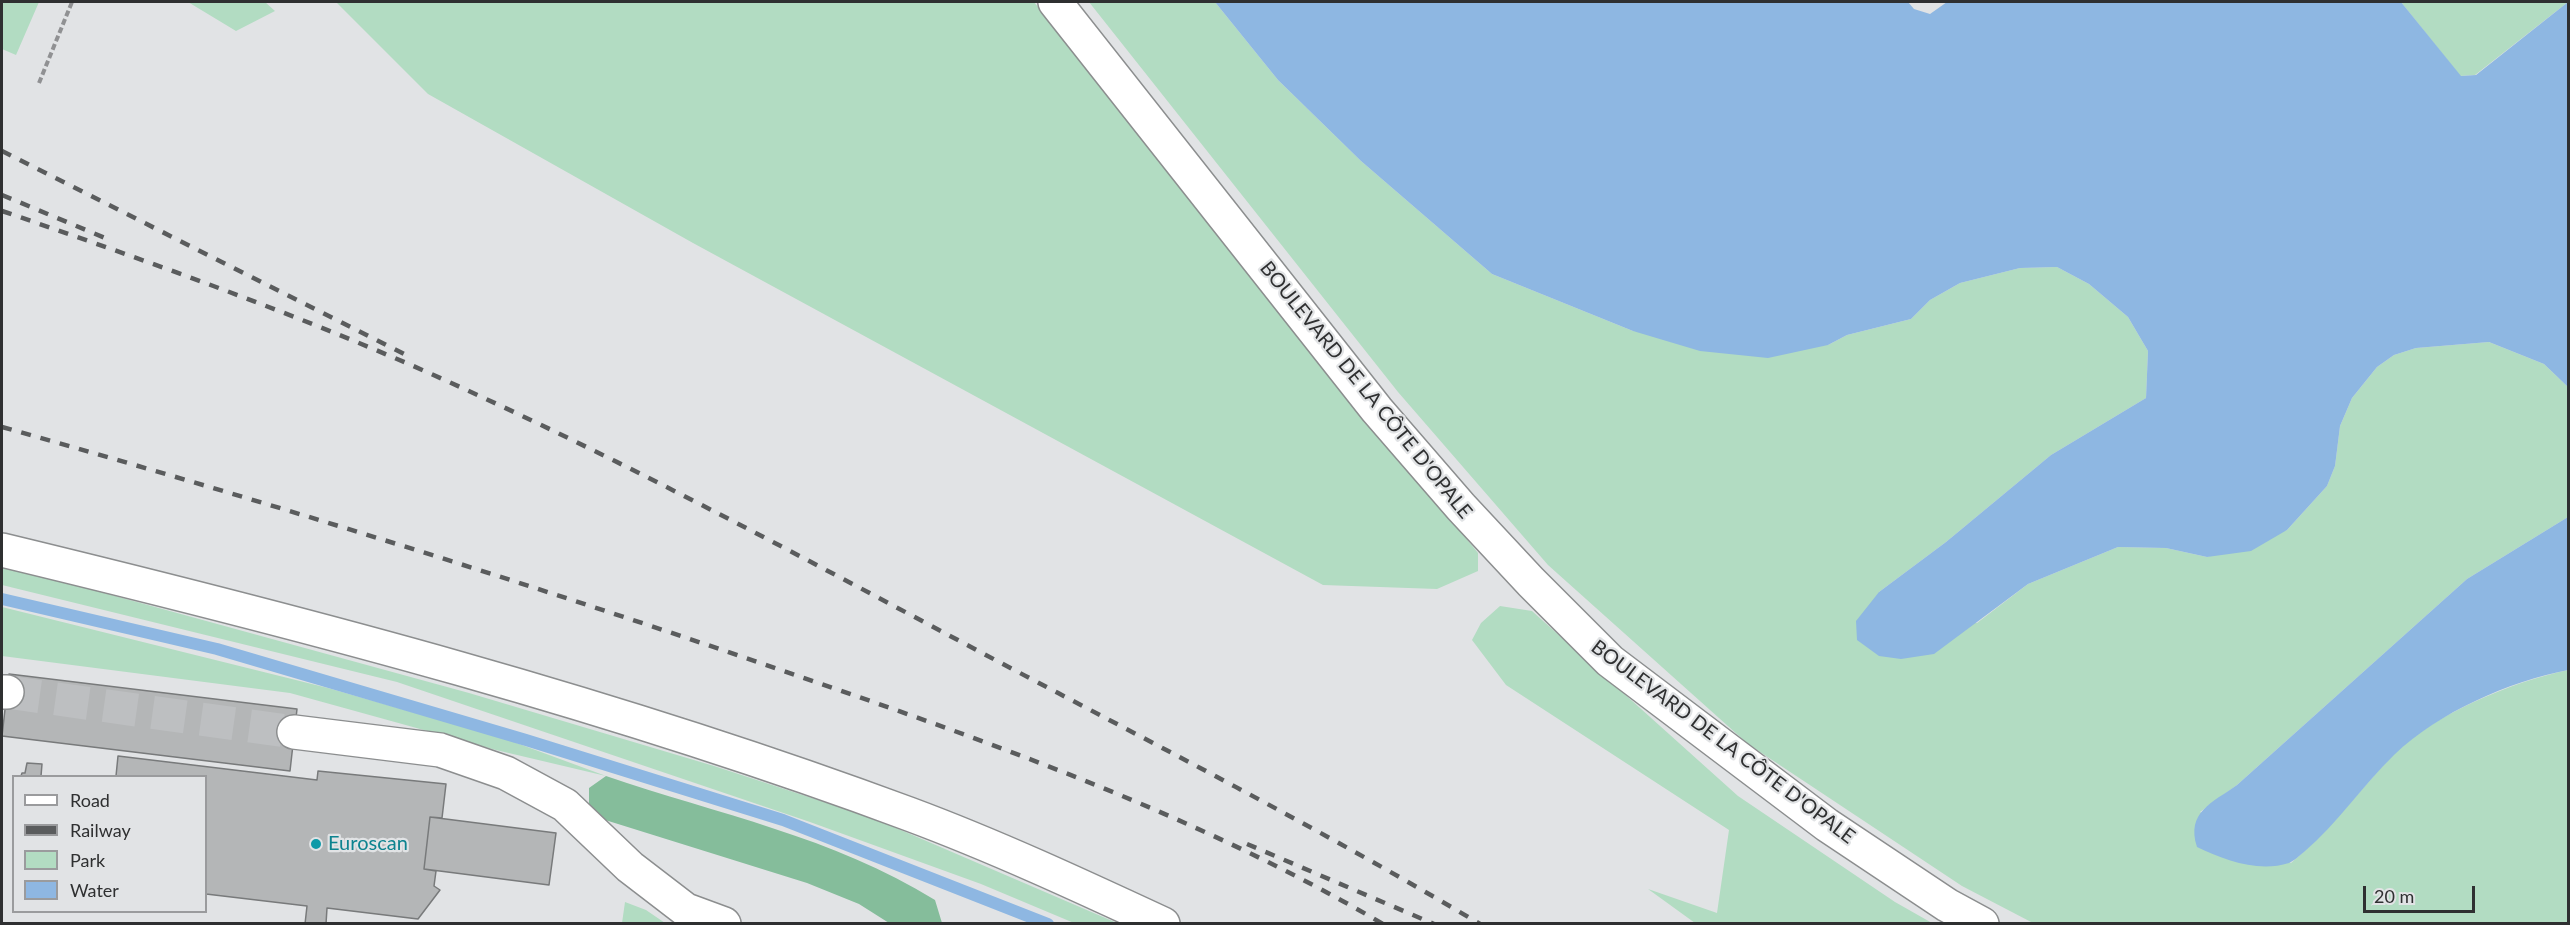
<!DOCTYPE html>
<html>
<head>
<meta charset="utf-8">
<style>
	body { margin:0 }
	#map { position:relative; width:2570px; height:925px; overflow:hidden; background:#e1e3e5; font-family:Lato,sans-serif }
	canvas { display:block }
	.frame { position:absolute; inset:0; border:3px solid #2f3031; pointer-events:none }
	.legend { position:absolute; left:12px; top:775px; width:195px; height:138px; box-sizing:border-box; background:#e1e3e5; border:2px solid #9a9b9d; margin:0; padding:8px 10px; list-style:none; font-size:18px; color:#2f3031 }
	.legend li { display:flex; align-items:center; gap:12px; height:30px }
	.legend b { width:30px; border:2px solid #9a9b9d }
	.scale { position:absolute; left:2363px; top:886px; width:112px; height:27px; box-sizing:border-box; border:3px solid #2f3031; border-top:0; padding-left:8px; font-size:18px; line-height:21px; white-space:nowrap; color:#2f3031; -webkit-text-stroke:4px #e1e3e5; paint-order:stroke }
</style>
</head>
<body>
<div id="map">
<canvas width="2570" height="925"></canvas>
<div class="frame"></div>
<ul class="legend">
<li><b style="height:8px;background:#fff"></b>Road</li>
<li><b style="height:8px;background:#5a5c5d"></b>Railway</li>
<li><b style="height:16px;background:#b2dcc2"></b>Park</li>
<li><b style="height:16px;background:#8eb7e2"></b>Water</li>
</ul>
<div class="scale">20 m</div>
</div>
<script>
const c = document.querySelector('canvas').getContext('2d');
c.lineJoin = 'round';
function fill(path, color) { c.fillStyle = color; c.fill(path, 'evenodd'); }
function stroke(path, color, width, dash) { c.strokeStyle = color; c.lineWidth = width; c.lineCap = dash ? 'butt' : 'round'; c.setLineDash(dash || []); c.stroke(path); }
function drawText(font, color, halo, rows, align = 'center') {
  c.font = font + ' Lato,sans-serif'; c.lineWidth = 4.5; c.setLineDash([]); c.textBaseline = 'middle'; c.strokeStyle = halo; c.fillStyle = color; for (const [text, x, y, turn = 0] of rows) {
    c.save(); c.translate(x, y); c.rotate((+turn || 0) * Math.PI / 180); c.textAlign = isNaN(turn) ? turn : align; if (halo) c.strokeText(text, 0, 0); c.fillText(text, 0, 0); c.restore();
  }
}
fill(new Path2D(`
	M 2,2 L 39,2 L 16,55 L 2,49 Z
	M 188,2 L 265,2 L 275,11 L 236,31 Z
	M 336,2 L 1034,2 L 1478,553 L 1478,571 L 1437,589 L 1323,585 L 693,243 L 428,94 Z
	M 1089,2 L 1215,2 L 1278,80 L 1361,161 L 1492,274 L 1633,331 L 1828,345 L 1847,335 L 1911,319 L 1930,300 L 1960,283 L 2020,268 L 2057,267 L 2089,284 L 2128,317 L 2148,351 L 2146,398 L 2051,455 L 1946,542 L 1879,592 L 1977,623 L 2028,584 L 2118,547 L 2166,548 L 2207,557 L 2287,530 L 2327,486 L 2335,466 L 2340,426 L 2352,398 L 2377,367 L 2394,355 L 2416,348 L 2489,342 L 2544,364 L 2568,387 L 2568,517 L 2467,579 L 2237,785 L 2200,812 L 2291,863 C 2329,831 2358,792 2392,756 C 2433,714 2512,682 2568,670 L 2568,923 L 2033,923 L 1962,886 L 1748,744 L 1548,565 L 1398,392 Z
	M 2401,2 L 2568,2 L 2475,75 L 2460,76 Z
	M 2,565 L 469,693 L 714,766 L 873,818 L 1117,923 L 1074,923 L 981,884 L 810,822 L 397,682 L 2,585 Z
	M 1500,606 L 1532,611 L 1738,796 L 1895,902 L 1932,923 L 1695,923 L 1648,889 L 1717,913 L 1729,830 L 1506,685 L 1472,640 L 1481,623 Z
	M 2,607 L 328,688 L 503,738 L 606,776 L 496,750 L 290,693 L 2,656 Z
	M 625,902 L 646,910 L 665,923 L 622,923 Z`), '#b2dcc2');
fill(new Path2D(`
	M 606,776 C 717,814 834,837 935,900 L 942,923 L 889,923 L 859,904 L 807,883 L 602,819 L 589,804 L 589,788 Z`), '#85bd9b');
fill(new Path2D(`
	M 1215,2 L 1908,2 L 1914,9 L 1930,14 L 1947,2 L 2401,2 L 2461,76 L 2476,75 L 2568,2 L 2568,387 L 2544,364 L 2489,342 L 2416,348 L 2394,355 L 2377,367 L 2352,398 L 2340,426 L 2335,466 L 2327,486 L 2287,530 L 2251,551 L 2207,557 L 2166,548 L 2118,547 L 2028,584 L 1934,654 L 1901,659 L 1879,656 L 1857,640 L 1856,621 L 1879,592 L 1946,542 L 2051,455 L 2146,398 L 2148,351 L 2128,317 L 2089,284 L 2057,267 L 2020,268 L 1960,283 L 1930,300 L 1911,319 L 1847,335 L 1828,345 L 1768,358 L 1700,351 L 1633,331 L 1492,274 L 1361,161 L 1278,80 Z
	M 2568,517 L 2568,670 C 2508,682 2439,712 2394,755 C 2362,786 2338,823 2304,852 C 2300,855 2294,861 2289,863 C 2258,873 2225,860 2197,847 C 2186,812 2212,803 2237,785 L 2467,579 Z`), '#8eb7e2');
stroke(new Path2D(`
	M 2,599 L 217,649 L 526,740 L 783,820 L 1048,924`), '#8eb7e2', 12);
const building = new Path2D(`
	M 9,674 L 297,709 L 290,771 L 2,736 Z
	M 118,756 L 317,780 L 318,771 L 446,784 L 442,818 L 430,817 L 424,869 L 436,871 L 434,886 L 440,890 L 418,919 L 327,908 L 326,924 L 305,924 L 307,906 L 206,894 L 206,776 L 116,776 Z
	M 27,763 L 42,764 L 41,776 L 21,776 L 22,773 L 25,773 Z
	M 430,817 L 556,833 L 549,885 L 424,869 Z`);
fill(building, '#b4b6b7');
stroke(building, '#787a7b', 1.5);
stroke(new Path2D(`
	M 7,692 L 294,732`), '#bdbfc1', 33, [33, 16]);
const minor = new Path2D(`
	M 1055,2 L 1377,410 L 1461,507 L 1531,582 L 1610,661 L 1721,745 L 1827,825 L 1947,905 L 1982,924
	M 2,550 C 308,624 613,704 909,814 C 995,846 1079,885 1163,924
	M 2,692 L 7,692
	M 294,732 L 440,750 L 506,773 L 565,805 L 630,867 L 686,910 L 724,924`);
stroke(minor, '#8c8e8f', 36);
stroke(new Path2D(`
	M 39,83 L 72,2`), '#909193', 4, [6, 3]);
stroke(minor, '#fff', 33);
stroke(new Path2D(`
	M 2,151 L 408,356
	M 2,195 L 110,240
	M 2,211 C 139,258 277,307 411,365 C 613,454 807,560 1001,663 C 1162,748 1324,831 1480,924
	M 2,427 C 262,500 522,581 778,669 C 984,740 1194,813 1383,924
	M 1247,844 L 1434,924`), '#5a5c5d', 4.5, [10, 10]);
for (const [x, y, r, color] of [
	[316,844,6,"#0f9aa8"]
]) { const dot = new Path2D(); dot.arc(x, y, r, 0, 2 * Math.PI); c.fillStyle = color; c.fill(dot); stroke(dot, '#e1e3e5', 2); }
drawText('20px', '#2f3031', '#e1e3e5', [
	["BOULEVARD DE LA CÔTE D'OPALE",1366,390,51],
	["BOULEVARD DE LA CÔTE D'OPALE",1723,742,37]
]);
drawText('20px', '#0d838f', '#e1e3e5', [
	["Euroscan",328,844]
], 'left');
</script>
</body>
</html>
